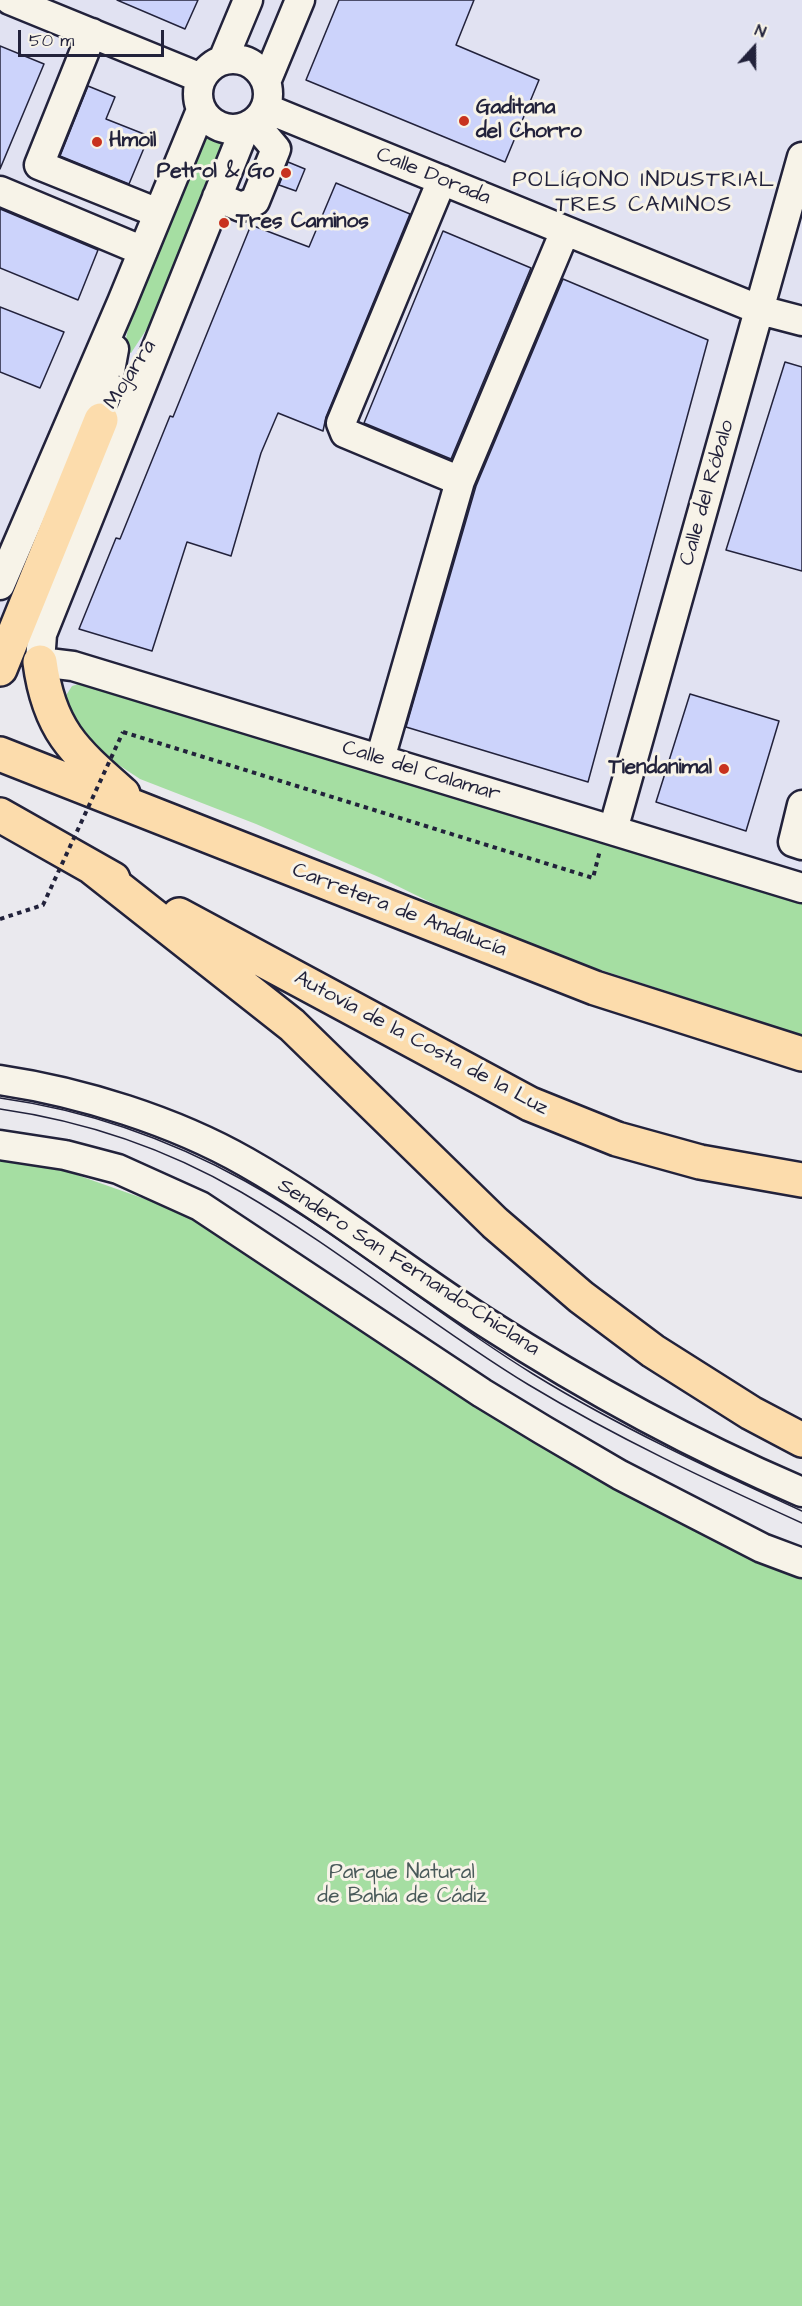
<!DOCTYPE html>
<html>
<head>
<meta charset="utf-8">
<style>
	body { margin:0 }
	#map { position:relative; width:802px; height:2306px; overflow:hidden; background:#eae9ee; font-family:"Architects Daughter",sans-serif }
	canvas { display:block }
	.north { position:absolute; left:724px; top:18px; width:60px; height:60px; -webkit-text-stroke:4px #f7f3e8; paint-order:stroke; rotate:21deg; font-size:16px; font-weight:700; line-height:24px; text-align:center; color:#22223b }
	.north::after { content:''; display:block; margin:auto; width:21px; height:27px; background:#22223b; clip-path:polygon(50% 0,100% 100%,50% 72%,0 100%) }
	.scale { position:absolute; left:18px; top:30px; width:146px; height:27px; box-sizing:border-box; border:3px solid #22223b; border-top:0; padding-left:8px; font-size:18px; line-height:21px; white-space:nowrap; color:#22223b; -webkit-text-stroke:4px #f7f3e8; paint-order:stroke }
</style>
</head>
<body>
<div id="map">
<canvas width="802" height="2306"></canvas>
<div class="north">N</div>
<div class="scale">50 m</div>
</div>
<script>
const c = document.querySelector('canvas').getContext('2d');
c.lineJoin = 'round';
function fill(path, color) { c.fillStyle = color; c.fill(path, 'evenodd'); }
function stroke(path, color, width, dash) { c.strokeStyle = color; c.lineWidth = width; c.lineCap = dash ? 'butt' : 'round'; c.setLineDash(dash || []); c.stroke(path); }
function drawText(font, color, halo, rows, align = 'center') {
  c.font = font + ' "Architects Daughter",sans-serif'; c.lineWidth = 6; c.setLineDash([]); c.textBaseline = 'middle'; c.strokeStyle = halo; c.fillStyle = color; for (const [text, x, y, turn = 0] of rows) {
    c.save(); c.translate(x, y); c.rotate((+turn || 0) * Math.PI / 180); c.textAlign = isNaN(turn) ? turn : align; if (halo) c.strokeText(text, 0, 0); c.fillText(text, 0, 0); c.restore();
  }
}
fill(new Path2D(`
	M 0,0 L 802,0 L 802,901 L 65,697 L 0,667 Z`), '#e1e2f2');
fill(new Path2D(`
	M 205,136 L 216,137 L 224,143 L 154,318 L 131,353 L 124,349 L 132,308 Z
	M 85,682 L 802,901 L 802,1035 L 533,948 L 485,929 L 381,878 L 256,824 L 140,779 L 93,748 L 67,711 L 65,697 L 72,686 Z
	M 0,1158 L 63,1170 L 196,1217 L 802,1575 L 802,2306 L 0,2306 Z`), '#a5dea2');
const building = new Path2D(`
	M 117,0 L 198,0 L 185,29 Z
	M 339,0 L 474,0 L 456,45 L 539,80 L 505,162 L 306,80 Z
	M 0,46 L 44,64 L 0,169 Z
	M 88,86 L 115,97 L 106,119 L 149,136 L 129,184 L 60,156 Z
	M 288,162 L 305,169 L 296,191 L 279,185 Z
	M 336,183 L 410,214 L 326,417 L 323,431 L 278,413 L 261,453 L 231,556 L 187,542 L 152,651 L 79,629 L 116,538 L 120,539 L 170,416 L 173,417 L 251,225 L 309,247 Z
	M 0,209 L 98,250 L 78,300 L 0,268 Z
	M 443,231 L 531,268 L 451,459 L 364,423 Z
	M 563,279 L 708,340 L 588,782 L 406,727 L 476,486 Z
	M 0,307 L 64,332 L 40,388 L 0,372 Z
	M 785,362 L 802,367 L 802,571 L 726,550 Z
	M 690,694 L 779,721 L 746,831 L 656,802 Z`);
fill(building, '#ccd3fb');
stroke(building, '#22223b', 1.5);
const minor = new Path2D(`
	M 10,0 L 201,78
	M 92,33 L 39,165 L 158,213
	M198 94a35 35 0 1 1 70 0a35 35 0 1 1-70 0Z
	M 223,60 L 248,0
	M 266,82 L 300,0
	M 265,108 L 760,310 L 802,321
	M 245,128 L 42,634 L 40,662 L 73,666 L 802,888
	M 442,180 L 341,423 L 345,433 L 460,481
	M 0,191 L 143,251
	M 217,197 L 241,207 L 255,201 L 276,149 L 254,123
	M 101,420 L 114,349
	M 0,585 L 122,302 L 201,110
	M 380,759 L 460,481 L 565,231
	M 802,805 L 793,842 L 802,845
	M 613,830 L 802,157
	M 0,1080 C 81,1092 174,1121 246,1162 C 329,1209 404,1270 485,1322 C 586,1387 691,1445 802,1492
	M 0,1145 L 65,1155 L 118,1169 L 200,1206 L 482,1393 L 543,1430 L 620,1475 L 762,1548 L 802,1563`);
const highway = new Path2D(`
	M 40,662 C 49,730 74,751 123,794
	M 0,669 L 101,420
	M 0,754 L 595,988 L 802,1054
	M 0,815 L 113,879
	M 93,868 L 292,1025 L 495,1223 L 581,1297 L 653,1351 L 751,1413 L 802,1440
	M 179,915 L 530,1104 L 617,1139 L 700,1162 L 802,1180`);
stroke(minor, '#22223b', 33);
stroke(highway, '#22223b', 38);
stroke(new Path2D(`
	M 123,732 L 593,878 L 600,850`), '#22223b', 4, [4.5, 4.5]);
stroke(minor, '#f7f3e8', 28);
stroke(highway, '#fcdcac', 33);
stroke(new Path2D(`
	M 0,1098 C 86,1110 169,1139 245,1181 C 346,1237 435,1314 533,1374 C 619,1427 710,1469 802,1511
	M 0,1109 C 84,1121 167,1149 241,1192 C 341,1250 430,1325 529,1385 C 617,1438 709,1481 802,1523`), '#22223b', 1.5);
stroke(new Path2D(`
	M 0,919 L 43,905 L 123,732`), '#22223b', 4, [4.5, 4.5]);
for (const [x, y, r, color] of [
	[464,121,6,"#c8321e"],
	[97,142,6,"#c8321e"],
	[286,173,6,"#c8321e"],
	[224,223,6,"#c8321e"],
	[724,769,6,"#c8321e"]
]) { const dot = new Path2D(); dot.arc(x, y, r, 0, 2 * Math.PI); c.fillStyle = color; c.fill(dot); stroke(dot, '#f7f3e8', 2); }
drawText('bold 21px', '#22223b', '#f7f3e8', [
	["Gaditana",476,109],
	["del Chorro",476,133],
	["Hmoil",109,142],
	["Petrol & Go",274,173,"right"],
	["Tres Caminos",236,223],
	["Tiendanimal",712,769,"right"]
], 'left');
drawText('21px', '#22223b', '#f7f3e8', [
	["Calle Dorada",433,177,22],
	["Mojarra",131,375,-57],
	["Calle del Róbalo",708,493,-74],
	["Calle del Calamar",421,772,17],
	["Carretera de Andalucía",399,911,21],
	["Autovía de la Costa de la Luz",421,1044,28],
	["Sendero San Fernando-Chiclana",408,1268,33]
]);
drawText('21px', '#495a5a', '#f7f3e8', [
	["Parque Natural",402,1874],
	["de Bahía de Cádiz",402,1898]
]);
c.letterSpacing = '1.5px';
drawText('22px', '#22223b', '#f7f3e8', [
	["POLÍGONO INDUSTRIAL",644,181],
	["TRES CAMINOS",644,206]
]);
c.letterSpacing = '0px';
</script>
</body>
</html>
